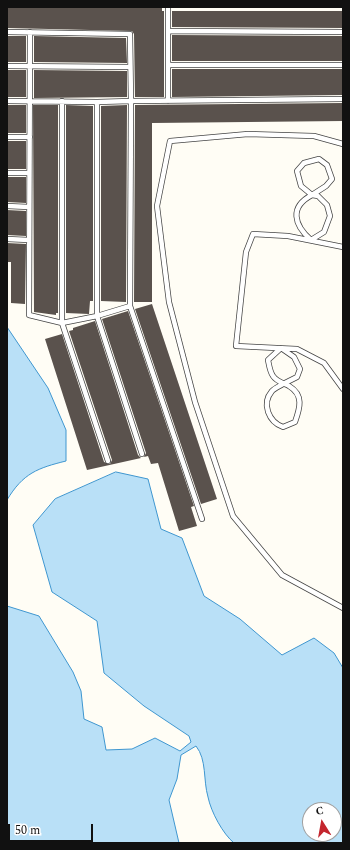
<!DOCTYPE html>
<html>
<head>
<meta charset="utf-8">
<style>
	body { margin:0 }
	#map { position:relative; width:350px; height:850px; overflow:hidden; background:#fffdf5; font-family:Spectral,serif }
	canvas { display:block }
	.frame { position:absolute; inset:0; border:8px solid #111; pointer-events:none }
	.north { position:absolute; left:302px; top:802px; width:40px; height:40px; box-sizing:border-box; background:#fff; border:1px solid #a0a0a0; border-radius:50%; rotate:349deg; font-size:11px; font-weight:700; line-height:16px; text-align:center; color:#111 }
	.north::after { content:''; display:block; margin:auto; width:14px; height:18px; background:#c4262e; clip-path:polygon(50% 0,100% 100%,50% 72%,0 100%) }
	.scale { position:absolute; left:8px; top:824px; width:85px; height:18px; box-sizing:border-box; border:2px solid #111; border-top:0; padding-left:5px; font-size:12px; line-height:14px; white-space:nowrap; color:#111; -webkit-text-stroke:3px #fff; paint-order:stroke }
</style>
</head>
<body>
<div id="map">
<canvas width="350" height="850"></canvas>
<div class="frame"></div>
<div class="north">С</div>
<div class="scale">50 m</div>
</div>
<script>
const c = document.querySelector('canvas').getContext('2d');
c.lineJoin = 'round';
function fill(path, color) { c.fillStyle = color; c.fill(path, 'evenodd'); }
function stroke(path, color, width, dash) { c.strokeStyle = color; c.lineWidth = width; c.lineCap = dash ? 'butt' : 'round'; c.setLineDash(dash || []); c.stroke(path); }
const water = new Path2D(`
	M 7,327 L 48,388 L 66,430 L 66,461 C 38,468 23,473 7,500 Z
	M 116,472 L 148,479 L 161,529 L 182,538 L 204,596 L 240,619 L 282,655 L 314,638 L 334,653 L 343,668 L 343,843 L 234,843 C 223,834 211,812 208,797 C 203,780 207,760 196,746 L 181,755 L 177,779 L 169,800 L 179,843 L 7,843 L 7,606 L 39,616 L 73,672 L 81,691 L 84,719 L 102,727 L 106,750 L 132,749 L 155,738 L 180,751 L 191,742 L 189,736 L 144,706 L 104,673 L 97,621 L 52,592 L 33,525 L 55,499 ZM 310,810 L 334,810 L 334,834 L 310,834 Z`);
fill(water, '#b9e0f7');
stroke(water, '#3f96cf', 1);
fill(new Path2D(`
	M 7,7 L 162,7 L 162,11 L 164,11 L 164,97 L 135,97 L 134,34 L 132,31 L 7,28 Z
	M 172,11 L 343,11 L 343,28 L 172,27 Z
	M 172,35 L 343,36 L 343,61 L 172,61 Z
	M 7,36 L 26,36 L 26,62 L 7,62 Z
	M 34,36 L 126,38 L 127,63 L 34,62 Z
	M 172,69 L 343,69 L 343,95 L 172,97 Z
	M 7,70 L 26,70 L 26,97 L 7,97 Z
	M 34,70 L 127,71 L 127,97 L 34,98 Z
	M 343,103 L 343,121 L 152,123 L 152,302 L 134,302 L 135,105 Z
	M 7,105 L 26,105 L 26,133 L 7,133 Z
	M 33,105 L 58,105 L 58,313 L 56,313 L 56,315 L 34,312 Z
	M 66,105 L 93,106 L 93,301 L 90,301 L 89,314 L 66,313 Z
	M 127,105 L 126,302 L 101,301 L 101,106 Z
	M 7,141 L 26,141 L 26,169 L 7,169 Z
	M 7,177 L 26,177 L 26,203 L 7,202 Z
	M 7,210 L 26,211 L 26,236 L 7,235 Z
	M 7,243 L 26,244 L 25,304 L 11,303 L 11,262 L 7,262 Z
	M 152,304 L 217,499 L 201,504 L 135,309 Z
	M 128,311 L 194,506 L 191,507 L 197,526 L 179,531 L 158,463 L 151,464 L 148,456 L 144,457 L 146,453 L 102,319 Z
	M 95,321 L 138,455 L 141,458 L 87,470 L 45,339 L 62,334 L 104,462 L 110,464 L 112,460 L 69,331 L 73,330 L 73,328 Z`), '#5a524d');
const service = new Path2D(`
	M 168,7 L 168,101
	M 168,31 L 343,32
	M 7,32 L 130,34 L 131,101 L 97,102 L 97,316 L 62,323 L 108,461
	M 30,32 L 29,315 L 62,323 L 62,101
	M 168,65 L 343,65
	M 7,66 L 130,67
	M 7,101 L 97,102
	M 7,137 L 30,137
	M 343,144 L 314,136 L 248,134 L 170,141 L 157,206 L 169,302 L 195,402 L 233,516 L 282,575 L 343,608
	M 7,173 L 29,173
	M 312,195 C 289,207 294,225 311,240 L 324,232 L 330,216 L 327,205 L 318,196 L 312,195 L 301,186 L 297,171 L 304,163 L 319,159 L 327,165 L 332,179 L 326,186 L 312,195
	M 7,206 L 29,207
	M 7,239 L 29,240
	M 343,247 L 288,236 L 253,234 L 246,252 L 236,346 L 297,349 L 324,363 L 343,389
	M 130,306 L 97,316 L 142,454
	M 283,384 C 280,386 275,388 272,391 C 261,404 269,422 283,427 L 295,422 C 300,408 304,395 289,386 C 283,383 276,381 273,376 C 270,372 269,365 268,360 L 281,348 L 294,357 L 300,369 L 297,377 L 283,384
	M 202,519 L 130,306 L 131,101 L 343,99`);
stroke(service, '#444', 6);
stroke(service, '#fff', 4.5);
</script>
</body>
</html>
